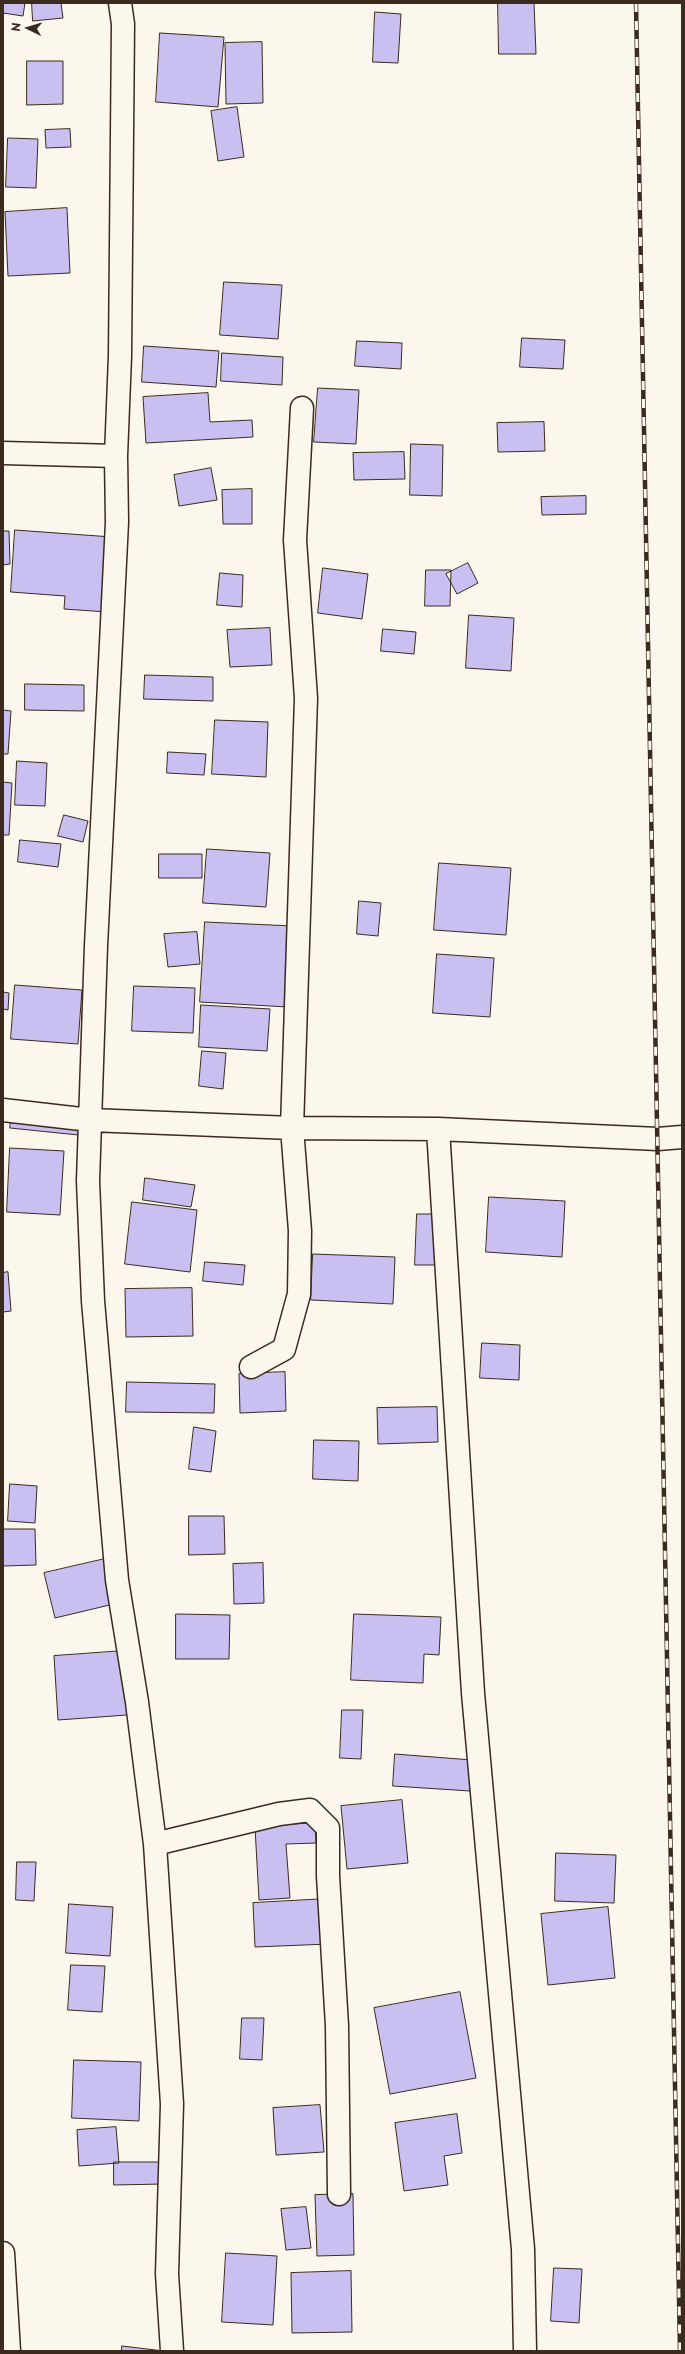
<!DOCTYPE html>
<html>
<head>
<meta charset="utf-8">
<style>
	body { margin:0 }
	#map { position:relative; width:685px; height:2354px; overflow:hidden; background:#fbf7ec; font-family:"Playpen Sans",sans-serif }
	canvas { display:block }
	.frame { position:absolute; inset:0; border:4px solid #3b2a1e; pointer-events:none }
	.north { position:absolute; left:8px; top:8px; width:40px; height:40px; -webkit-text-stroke:3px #fbf7ec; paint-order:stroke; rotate:275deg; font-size:11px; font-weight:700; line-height:16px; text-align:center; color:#3b2a1e }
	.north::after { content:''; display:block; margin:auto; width:14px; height:18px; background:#3b2a1e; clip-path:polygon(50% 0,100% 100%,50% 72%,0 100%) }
</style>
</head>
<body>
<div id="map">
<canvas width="685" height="2354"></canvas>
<div class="frame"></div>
<div class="north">N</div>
</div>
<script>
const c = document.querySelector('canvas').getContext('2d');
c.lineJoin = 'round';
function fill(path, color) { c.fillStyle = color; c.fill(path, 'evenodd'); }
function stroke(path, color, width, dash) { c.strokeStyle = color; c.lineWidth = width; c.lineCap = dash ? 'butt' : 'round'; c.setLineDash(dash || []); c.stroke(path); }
const building = new Path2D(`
	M 3,3 L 25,3 L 23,16 L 3,13 Z
	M 32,3 L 61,3 L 63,18 L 33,21 Z
	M 498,3 L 534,3 L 536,54 L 499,54 Z
	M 375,12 L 401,14 L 398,63 L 373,62 Z
	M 160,33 L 224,37 L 218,107 L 156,102 Z
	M 262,42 L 263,103 L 226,104 L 225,43 Z
	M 27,61 L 63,61 L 63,104 L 27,105 Z
	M 237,107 L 244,157 L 218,161 L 211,111 Z
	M 70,129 L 71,147 L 46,148 L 45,130 Z
	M 8,138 L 38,139 L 36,188 L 6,187 Z
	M 67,208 L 70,273 L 8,276 L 5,212 Z
	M 224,282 L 282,285 L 278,339 L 220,335 Z
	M 522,338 L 565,340 L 563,369 L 520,367 Z
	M 357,341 L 402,343 L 401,369 L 355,366 Z
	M 144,346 L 219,351 L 216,387 L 142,382 Z
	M 222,353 L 283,357 L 282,385 L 221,381 Z
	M 318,388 L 359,390 L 356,444 L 314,442 Z
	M 208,393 L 210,422 L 252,420 L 253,437 L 146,443 L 143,397 Z
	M 544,422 L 545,451 L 498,452 L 497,423 Z
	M 411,444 L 443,445 L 442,496 L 410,495 Z
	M 404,452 L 405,479 L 354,480 L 353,453 Z
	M 211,468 L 217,500 L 179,506 L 174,475 Z
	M 252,489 L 252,524 L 223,524 L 222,490 Z
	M 586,496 L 586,514 L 542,515 L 541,497 Z
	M 15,530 L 112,537 L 107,612 L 64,609 L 65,596 L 11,592 Z
	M 3,531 L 9,531 L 10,564 L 3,565 Z
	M 468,563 L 478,583 L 457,594 L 446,574 Z
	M 323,568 L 368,574 L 362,619 L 318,613 Z
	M 426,570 L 451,570 L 450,606 L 425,606 Z
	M 220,573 L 243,575 L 242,607 L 217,605 Z
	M 469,615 L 514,618 L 511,671 L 466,668 Z
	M 270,628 L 272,665 L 230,667 L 227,630 Z
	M 383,629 L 416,632 L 414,654 L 381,651 Z
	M 145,675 L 213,677 L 213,701 L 144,699 Z
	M 25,684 L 84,685 L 84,711 L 25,710 Z
	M 3,710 L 11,711 L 8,754 L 3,754 Z
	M 215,720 L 268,722 L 266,777 L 212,774 Z
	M 168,752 L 206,754 L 204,775 L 167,773 Z
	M 17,761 L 47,763 L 45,806 L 15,805 Z
	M 3,782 L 12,783 L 9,835 L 3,835 Z
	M 64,815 L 88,821 L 83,842 L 58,836 Z
	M 20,840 L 61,844 L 58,867 L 18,862 Z
	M 207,849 L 270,853 L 266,907 L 203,903 Z
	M 159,854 L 202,854 L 202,878 L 159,878 Z
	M 439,863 L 511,868 L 506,935 L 434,930 Z
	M 359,901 L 381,903 L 378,936 L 357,934 Z
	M 205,922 L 293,926 L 288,1007 L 200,1002 Z
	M 197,932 L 200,964 L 168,967 L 164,934 Z
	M 437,954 L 494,958 L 490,1017 L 433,1013 Z
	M 15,985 L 82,990 L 78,1044 L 11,1039 Z
	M 134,986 L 195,988 L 193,1033 L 132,1031 Z
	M 3,992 L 9,993 L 8,1010 L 3,1009 Z
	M 201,1005 L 270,1009 L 267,1051 L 199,1047 Z
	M 202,1051 L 226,1053 L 223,1089 L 199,1086 Z
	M 13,1108 L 91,1117 L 88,1136 L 10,1128 Z
	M 10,1148 L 64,1151 L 60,1215 L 7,1212 Z
	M 145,1178 L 195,1185 L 191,1207 L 143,1200 Z
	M 489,1197 L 565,1201 L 562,1257 L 486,1252 Z
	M 132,1202 L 197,1210 L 190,1272 L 125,1264 Z
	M 417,1214 L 440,1214 L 437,1265 L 415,1265 Z
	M 313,1254 L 395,1257 L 393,1304 L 311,1300 Z
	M 205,1262 L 245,1265 L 243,1285 L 203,1281 Z
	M 8,1272 L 11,1311 L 3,1312 L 3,1273 Z
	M 192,1288 L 193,1336 L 126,1337 L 125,1289 Z
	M 482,1343 L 520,1345 L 519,1380 L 480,1378 Z
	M 285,1372 L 286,1411 L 240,1413 L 239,1374 Z
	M 127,1382 L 215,1384 L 214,1413 L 126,1412 Z
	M 437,1407 L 438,1442 L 378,1444 L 377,1408 Z
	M 194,1427 L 216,1431 L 211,1472 L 189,1469 Z
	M 314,1440 L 359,1441 L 358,1481 L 313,1479 Z
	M 10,1484 L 37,1486 L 35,1523 L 8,1521 Z
	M 189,1516 L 224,1516 L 225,1554 L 189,1555 Z
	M 3,1529 L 35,1529 L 36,1565 L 3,1566 Z
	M 109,1558 L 118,1603 L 55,1618 L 44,1573 Z
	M 263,1563 L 264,1603 L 234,1604 L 233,1564 Z
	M 176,1614 L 230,1615 L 229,1659 L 176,1659 Z
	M 354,1614 L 441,1617 L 439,1655 L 424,1654 L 423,1683 L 351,1680 Z
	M 123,1651 L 127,1715 L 58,1720 L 54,1656 Z
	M 342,1710 L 363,1710 L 361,1759 L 340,1758 Z
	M 395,1754 L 472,1760 L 470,1791 L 393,1786 Z
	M 402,1800 L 408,1863 L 347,1869 L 341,1806 Z
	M 315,1823 L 316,1843 L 286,1844 L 290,1898 L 259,1900 L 255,1827 Z
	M 556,1853 L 616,1855 L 614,1903 L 555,1901 Z
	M 17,1862 L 36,1862 L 34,1901 L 16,1900 Z
	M 326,1899 L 329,1944 L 255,1947 L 253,1903 Z
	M 69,1904 L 113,1907 L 110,1956 L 66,1953 Z
	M 608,1907 L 615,1978 L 548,1985 L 541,1914 Z
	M 71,1965 L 105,1966 L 102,2012 L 68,2010 Z
	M 460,1992 L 476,2078 L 390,2094 L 374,2008 Z
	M 242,2018 L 264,2018 L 262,2060 L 240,2059 Z
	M 74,2060 L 141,2062 L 139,2121 L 72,2118 Z
	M 320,2105 L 324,2152 L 276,2155 L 273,2108 Z
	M 457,2114 L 462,2153 L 444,2156 L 448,2185 L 404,2191 L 395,2123 Z
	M 116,2127 L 119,2163 L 79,2166 L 77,2130 Z
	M 114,2162 L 164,2162 L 164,2184 L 114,2185 Z
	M 353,2194 L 354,2255 L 317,2256 L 315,2195 Z
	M 306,2207 L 311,2248 L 286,2250 L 281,2209 Z
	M 226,2253 L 277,2256 L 273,2325 L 222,2322 Z
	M 554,2268 L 582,2269 L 579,2323 L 551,2321 Z
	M 351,2271 L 352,2332 L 292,2333 L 291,2273 Z
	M 122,2346 L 164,2351 L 122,2351 Z`);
fill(building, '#cabff1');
stroke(building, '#3b2a1e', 1);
const street = new Path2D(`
	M 120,3 L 123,24 L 120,356 L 116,456 L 117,522 L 96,946 L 88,1181 L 93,1301 L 117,1580 L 137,1702 L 155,1844 L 172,2104 L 167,2274 L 172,2351
	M 3,453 L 116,456
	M 3,1110 L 90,1120 L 292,1128 L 438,1129 L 658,1139 L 682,1137
	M 438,1129 L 473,1693 L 523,2249 L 525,2351
	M 251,1367 L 284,1349 L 299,1294 L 300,1231 L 292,1128 L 306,698 L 295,540 L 302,408
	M 155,1844 L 279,1814 L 310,1810 L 328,1828 L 328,1876 L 337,2026 L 339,2194
	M 3,2253 L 9,2351`);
stroke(street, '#3b2a1e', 25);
stroke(street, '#fbf7ec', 22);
const rail = new Path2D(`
	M 636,3 L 680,2351`);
stroke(rail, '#3b2a1e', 4.5);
stroke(rail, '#fbf7ec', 3, [9]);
</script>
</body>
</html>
